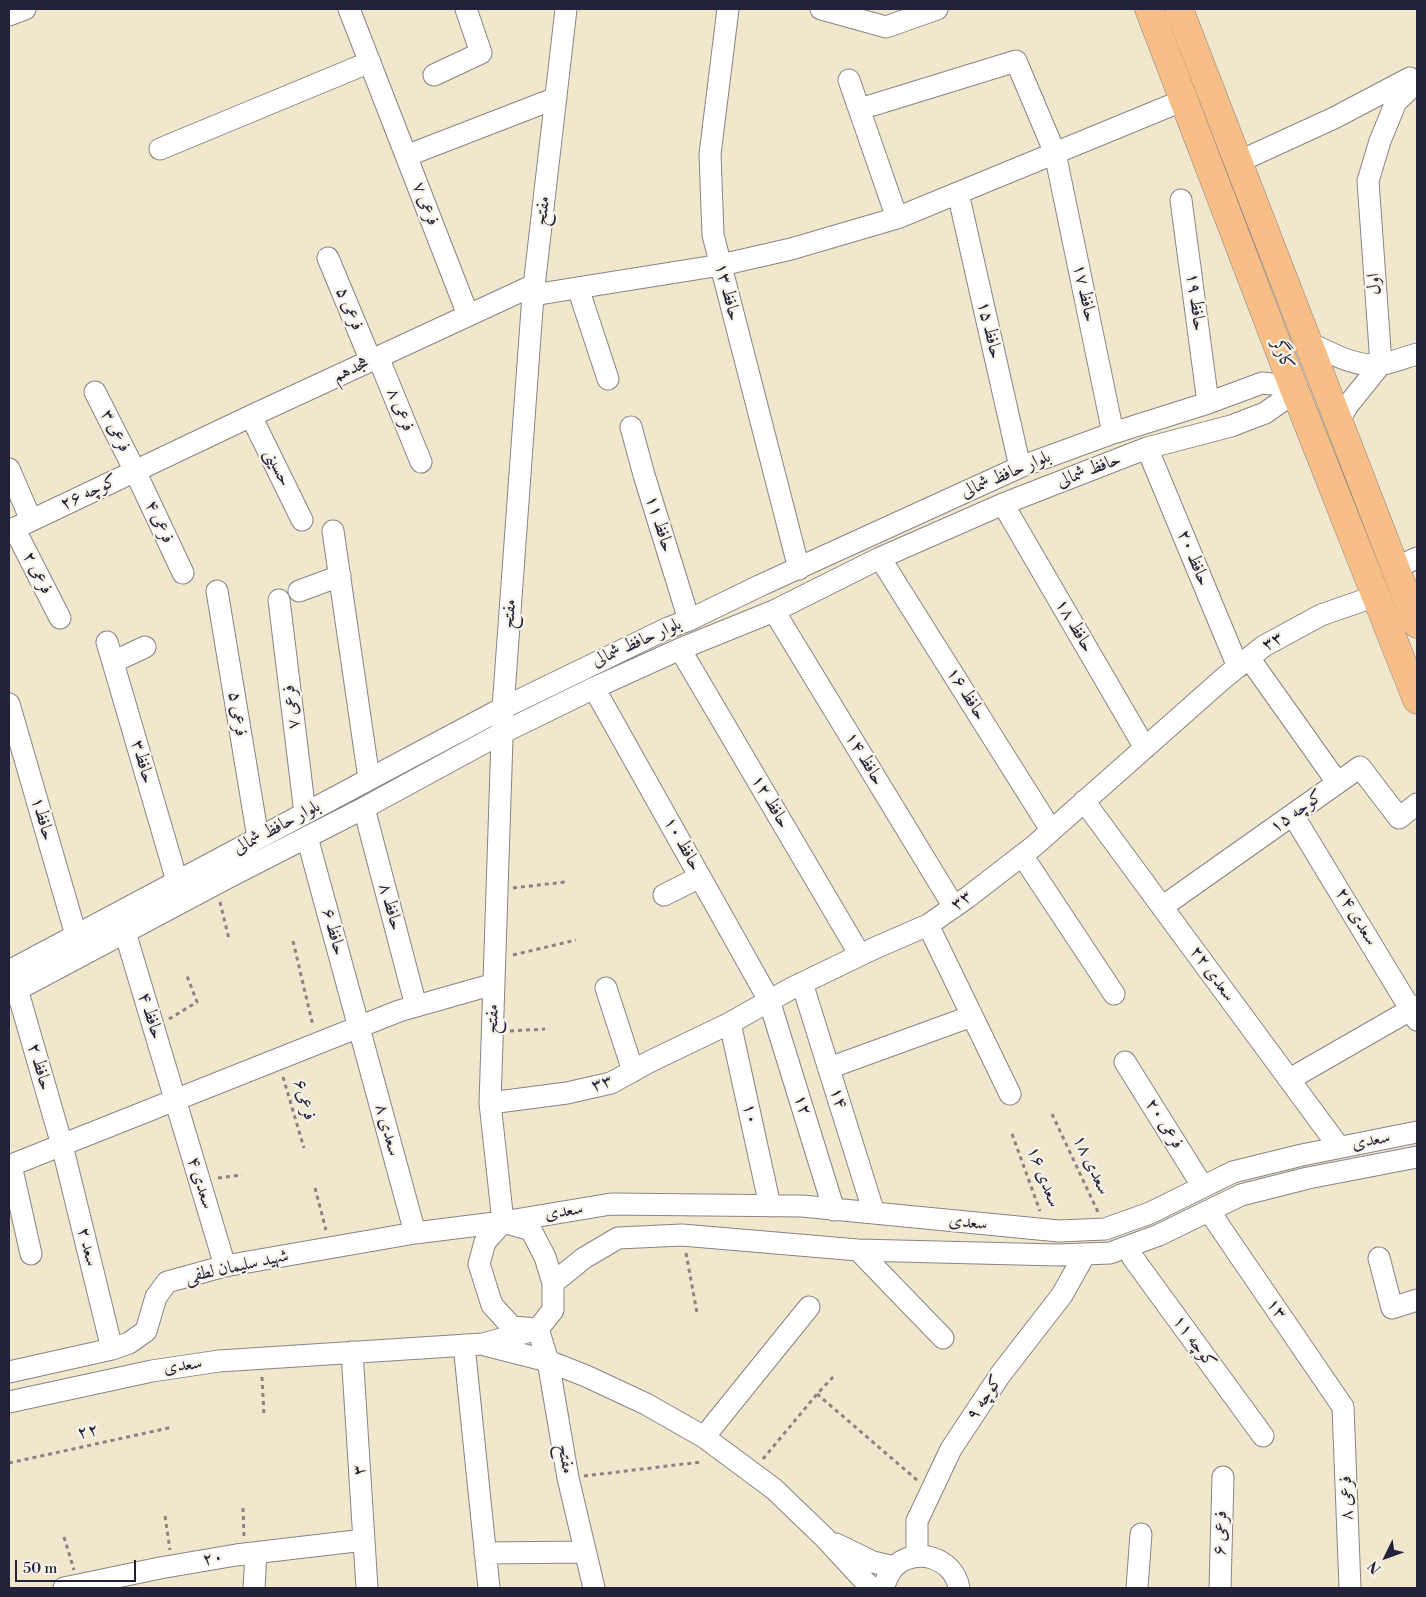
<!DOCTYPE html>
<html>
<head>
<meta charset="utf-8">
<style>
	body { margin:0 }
	#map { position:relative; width:1426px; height:1597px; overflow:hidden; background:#f0e7cd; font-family:"Libre Bodoni",serif }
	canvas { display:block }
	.frame { position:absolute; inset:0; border:10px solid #22223b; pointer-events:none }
	.north { position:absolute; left:1361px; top:1532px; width:50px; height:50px; -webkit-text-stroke:4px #f7f3e8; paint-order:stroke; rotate:228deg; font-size:14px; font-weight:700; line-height:20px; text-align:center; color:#22223b }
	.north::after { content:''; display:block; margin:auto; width:18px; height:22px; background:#22223b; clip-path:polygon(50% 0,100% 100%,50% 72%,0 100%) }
	.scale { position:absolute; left:15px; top:1560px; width:121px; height:22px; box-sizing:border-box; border:2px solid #22223b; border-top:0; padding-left:6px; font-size:15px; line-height:18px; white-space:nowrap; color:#22223b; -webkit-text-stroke:4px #f7f3e8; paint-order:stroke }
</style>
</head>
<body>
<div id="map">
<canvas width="1426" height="1597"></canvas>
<div class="frame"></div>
<div class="north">N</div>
<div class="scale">50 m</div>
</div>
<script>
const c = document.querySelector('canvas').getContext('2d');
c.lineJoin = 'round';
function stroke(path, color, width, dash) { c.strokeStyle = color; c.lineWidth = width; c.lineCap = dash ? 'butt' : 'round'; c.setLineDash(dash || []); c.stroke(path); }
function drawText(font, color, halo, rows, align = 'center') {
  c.font = font + ' "Libre Bodoni",Amiri,serif'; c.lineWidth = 4.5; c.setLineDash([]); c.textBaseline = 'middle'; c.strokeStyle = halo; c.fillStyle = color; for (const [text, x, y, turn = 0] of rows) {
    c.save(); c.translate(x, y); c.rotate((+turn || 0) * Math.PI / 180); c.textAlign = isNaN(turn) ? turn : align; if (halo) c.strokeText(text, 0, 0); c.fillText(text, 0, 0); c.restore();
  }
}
const minor = new Path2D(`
	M 349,9 L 468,315
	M 728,9 L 710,154 L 713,235 L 799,569
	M 821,9 L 886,27 L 937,9
	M 9,15 L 25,9
	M 434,75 L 481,53 L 466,9
	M 849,80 L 897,218
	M 860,109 L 1016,61 L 1055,153 L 1113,433
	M 160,149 L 370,62
	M 406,156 L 556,98
	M 1238,162 L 1334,118 L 1410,78
	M 958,193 L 1020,467
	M 1181,200 L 1208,403
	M 328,258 L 371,361
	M 578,288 L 608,379
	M 533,295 L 721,265 L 791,249 L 897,218 L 1184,100
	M 1307,342 C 1329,352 1357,369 1383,364 C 1394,362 1406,357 1417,354
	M 378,357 L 421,462
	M 1381,364 L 1368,181 L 1380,141 L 1396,102 L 1417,82
	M 95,392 L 135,471 L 183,573
	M 251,416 L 302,520
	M 1338,422 L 1348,405 L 1381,364
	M 631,427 L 644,475 L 689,620
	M 1147,448 L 1238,667
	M 9,469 L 31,520
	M 1003,504 L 1145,748
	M 14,528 L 60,618
	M 9,531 L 251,416 L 534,285
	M 333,531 L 369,779
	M 880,558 L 1051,830
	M 1395,568 L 1417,558
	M 217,591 L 258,838
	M 299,591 L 340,576
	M 279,600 L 305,813
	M 774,611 L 954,907
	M 107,642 L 177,881
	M 680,649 L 860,955
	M 1249,658 L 1337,782
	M 113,662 L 145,647
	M 594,688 L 769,1000 L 834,1210
	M 9,704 L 76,935
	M 1084,801 L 1339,1147
	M 364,808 L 416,1006
	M 1293,815 L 1417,1020
	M 307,837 L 415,1233
	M 1022,855 L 1114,994
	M 664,895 L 700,877
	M 1162,907 L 1360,767 L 1399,818 L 1417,804
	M 928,925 L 1010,1094
	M 125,932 L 225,1266
	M 9,971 L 503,708 L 668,628 L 689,620 L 759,586 L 1020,467 L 1113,433 L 1208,403 L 1262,383 L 1293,386 L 1285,399 L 1265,413 L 1231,426 L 1147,448 L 1003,504 L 880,558 L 774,611 L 680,649 L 594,688 L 502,733 L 364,808 L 229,877 L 9,994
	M 802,983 L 874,1213
	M 606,988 L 633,1071
	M 17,989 L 62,1145 L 112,1349
	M 730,1023 L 770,1206
	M 1125,1062 L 1203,1187
	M 829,1068 L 972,1016
	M 1290,1079 L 1417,1006
	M 490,1103 L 567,1093 L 611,1083 L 649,1062 L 730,1023 L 792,988 L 875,948 L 928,925 L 968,897 L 1034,846 L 1225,677 L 1264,646 L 1321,615 L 1376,596
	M 11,1165 L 31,1254
	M 9,1166 L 399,1011 L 494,984
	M 1209,1211 L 1343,1407 L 1350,1588
	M 503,1222 L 490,1103 L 503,708 L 533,295 L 566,9
	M 503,1222 L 531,1230 L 545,1257 L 553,1283 L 553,1310 L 538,1329 L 512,1327 L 492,1305 L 479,1264 L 485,1242 Z
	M 1127,1247 L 1133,1258 L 1263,1436
	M 858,1250 L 943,1338
	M 1379,1258 L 1392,1308 L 1417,1300
	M 553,1283 L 584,1258 L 618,1238 L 682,1235 L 858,1250 L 1058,1255 L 1110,1253 L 1159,1235 L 1241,1195 L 1308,1178 L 1417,1157
	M 464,1345 L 489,1588
	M 485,1345 L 548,1361 L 586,1376 L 646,1404 L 704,1437 L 774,1489 L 825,1538 L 871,1588
	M 352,1352 L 367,1588
	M 9,1372 L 112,1349 L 129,1343 L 146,1331 L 156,1297 L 167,1282 L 225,1266 L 415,1233 L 503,1222 L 611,1204 L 802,1206 L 1059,1231 L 1105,1229 L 1150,1213 L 1233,1172 L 1302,1155 L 1417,1132
	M 9,1402 L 152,1371 L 219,1361 L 483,1344 L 538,1329 L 548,1361 L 568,1478 L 594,1588
	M 704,1437 L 809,1307
	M 836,1544 L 873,1562 L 894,1567
	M 485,1553 L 585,1552
	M 917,1556 L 917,1521 L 951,1449 L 1000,1375 L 1062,1295 L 1085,1254
	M 64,1588 L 160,1568 L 236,1555 L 364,1540
	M 254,1588 L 256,1553
	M 883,1588 C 886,1581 888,1574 893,1568 C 915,1545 954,1558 959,1588
	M 1137,1588 L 1141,1534
	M 1220,1588 L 1223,1477`);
const major = new Path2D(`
	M 1149,9 L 1293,386 L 1417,700
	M 1179,9 L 1417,624`);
stroke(minor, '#898484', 23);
stroke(major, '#898484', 29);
stroke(new Path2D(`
	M 513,888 L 565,882
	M 220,902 L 229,939
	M 293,941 L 313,1026
	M 513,955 L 576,940
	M 169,1019 L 197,1002 L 187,976
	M 510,1031 L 545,1029
	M 283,1077 L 304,1148
	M 1052,1114 L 1098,1212
	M 1012,1134 L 1040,1211
	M 218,1178 L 242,1175
	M 315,1188 L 326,1230
	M 686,1253 L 697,1313
	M 262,1377 L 264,1416
	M 817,1394 L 917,1480
	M 763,1459 L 817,1394 L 834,1376
	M 9,1463 L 173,1427
	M 584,1476 L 701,1462
	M 243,1508 L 244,1537
	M 165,1516 L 170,1550
	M 64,1537 L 74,1570`), '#898484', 3, [4, 4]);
stroke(minor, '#fff', 21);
stroke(major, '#f7be87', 28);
drawText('18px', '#22223b', '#f7f3e8', [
	["فرعی ۷",425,204,69],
	["مفتح",543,211,-83],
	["اول",1375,284,-94],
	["حافظ ۱۳",727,292,76],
	["حافظ ۱۷",1084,293,78],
	["حافظ ۱۹",1195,302,83],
	["فرعی ۵",349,309,67],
	["حافظ ۱۵",989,330,77],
	["کارگر",1282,355,69],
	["هجدهم",351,370,-25],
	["فرعی ۸",400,410,68],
	["فرعی ۳",115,431,63],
	["حسینی",277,468,64],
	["حافظ شمالی",1089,471,-21],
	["بلوار حافظ شمالی",1006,475,-23],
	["کوچه ۲۶",89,493,-25],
	["فرعی ۴",159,522,65],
	["حافظ ۱۱",659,524,73],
	["حافظ ۲۰",1193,558,68],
	["فرعی ۲",37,573,63],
	["مفتح",510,614,-86],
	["حافظ ۱۸",1074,626,60],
	["۳۳",1273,642,-31],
	["بلوار حافظ شمالی",637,643,-24],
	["حافظ ۱۶",966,694,58],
	["فرعی ۷",292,707,-97],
	["فرعی ۵",237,714,81],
	["حافظ ۱۴",864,759,59],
	["حافظ۳",142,762,74],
	["حافظ ۱۲",770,802,60],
	["کوچه ۱۵",1297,812,-36],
	["حافظ۱",42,819,74],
	["بلوار حافظ شمالی",277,828,-28],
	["حافظ ۱۰",682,844,61],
	["۳۳",962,901,-36],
	["حافظ ۸",390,907,75],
	["سعدی ۲۴",1356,917,59],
	["حافظ ۶",333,932,75],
	["سعدی ۲۲",1212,974,54],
	["حافظ ۴",150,1016,73],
	["مفتح",493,1019,-88],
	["حافظ ۲",39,1067,74],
	["۳۳",602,1084,-17],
	["۱۴",838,1098,73],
	["فرعی۶",304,1100,74],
	["۱۲",802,1105,73],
	["۱۰",750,1114,78],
	["فرعی ۲۰",1164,1124,58],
	["سعدی ۸",387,1130,75],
	["سعدی",1371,1141,-11],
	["سعدی ۱۸",1091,1165,65],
	["سعدی ۱۶",1043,1177,69],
	["سعدی ۴",200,1183,73],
	["سعدی",564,1212,-9],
	["سعدی",968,1223,6],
	["سعد ۲",87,1247,76],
	["شهید سلیمان لطفی",237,1267,-12],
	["۱۳",1276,1309,56],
	["کوچه ۱۱",1194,1342,54],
	["سعدی",183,1366,-8],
	["کوچه ۹",985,1398,-56],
	["۲۲",88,1432,-12],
	["مفتح",565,1459,80],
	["۳",360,1470,-94],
	["فرعی ۸",1347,1498,-92],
	["فرعی ۶",1221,1533,-88],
	["۲۰",213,1559,-10]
]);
</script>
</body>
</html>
